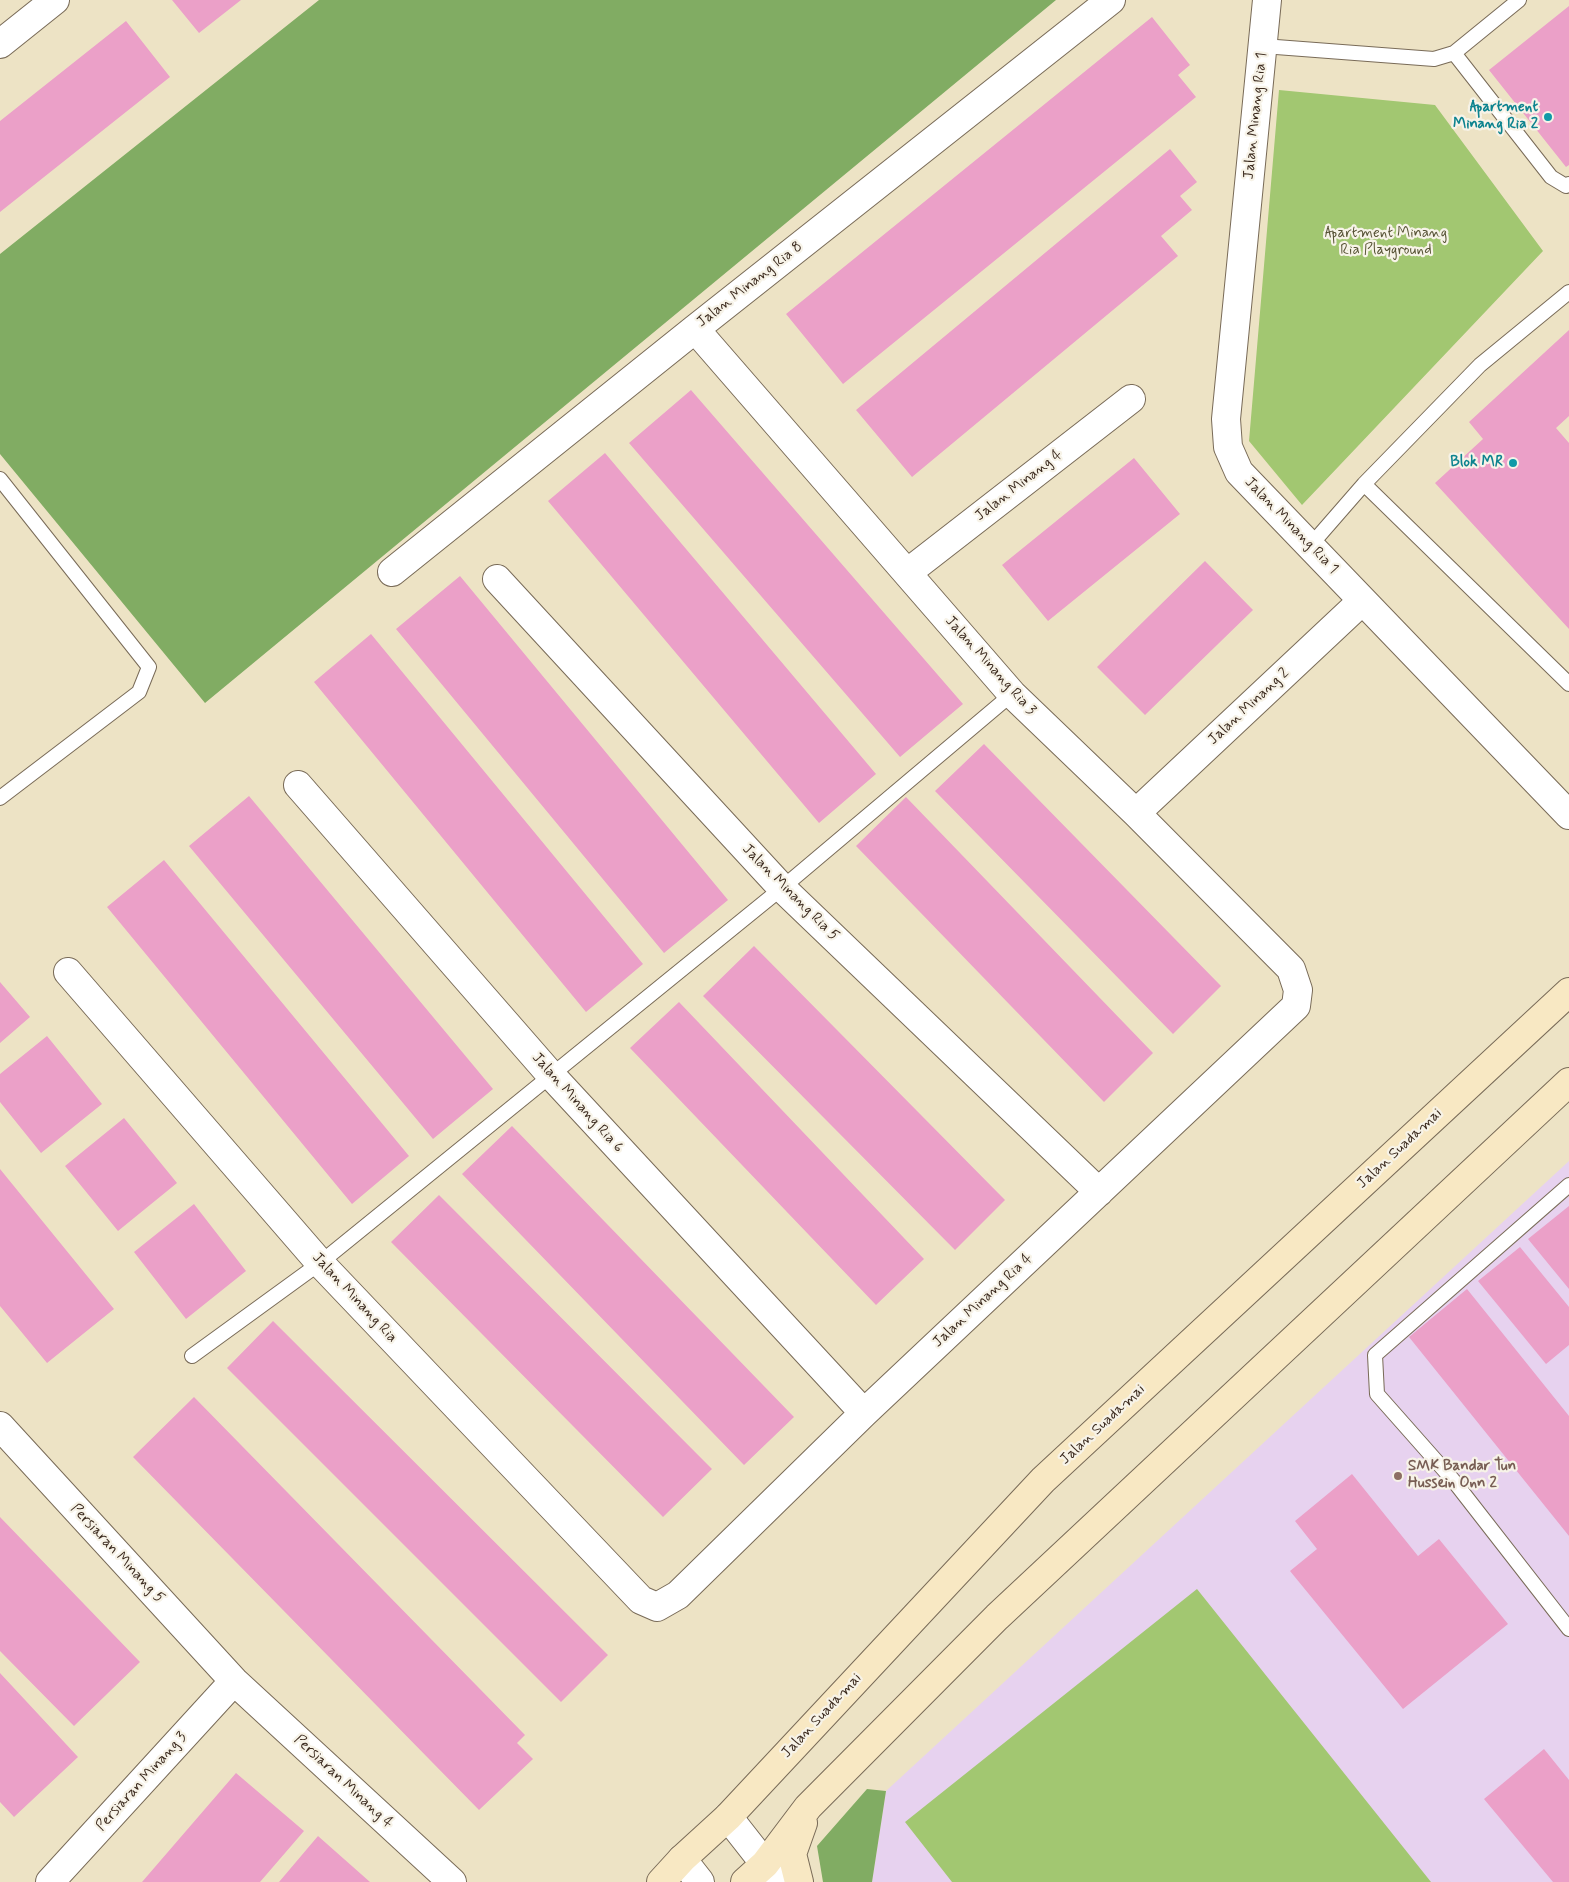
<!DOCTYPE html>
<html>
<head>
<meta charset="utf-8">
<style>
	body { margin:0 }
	canvas { display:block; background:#ede3c5 }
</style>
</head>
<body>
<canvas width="1569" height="1882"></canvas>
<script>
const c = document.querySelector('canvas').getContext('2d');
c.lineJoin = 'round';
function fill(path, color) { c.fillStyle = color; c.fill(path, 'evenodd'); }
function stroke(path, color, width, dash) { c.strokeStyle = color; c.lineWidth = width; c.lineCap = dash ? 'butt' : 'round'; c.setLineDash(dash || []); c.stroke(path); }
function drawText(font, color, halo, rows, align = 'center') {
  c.font = font + ' Mynerve,sans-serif'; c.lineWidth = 4.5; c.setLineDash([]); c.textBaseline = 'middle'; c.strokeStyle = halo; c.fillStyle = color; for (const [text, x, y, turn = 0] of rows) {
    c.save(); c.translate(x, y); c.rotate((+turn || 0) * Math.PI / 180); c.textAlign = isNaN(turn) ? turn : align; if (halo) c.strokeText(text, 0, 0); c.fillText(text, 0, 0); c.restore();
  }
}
fill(new Path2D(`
	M 1569,1161 L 1569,1882 L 872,1882 L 886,1791 Z`), '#e7d2ef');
fill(new Path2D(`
	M 1279,90 L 1435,105 L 1543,251 L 1302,505 L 1249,441 Z
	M 1197,1589 L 1431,1882 L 952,1882 L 905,1822 Z`), '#a2c771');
fill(new Path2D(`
	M 319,0 L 1056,0 L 205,703 L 0,454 L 0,254 Z
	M 867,1789 L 886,1791 L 872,1882 L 823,1882 L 817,1846 Z`), '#81ac63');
fill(new Path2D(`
	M 172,0 L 241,0 L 199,33 Z
	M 1569,6 L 1569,165 L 1566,167 L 1489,70 Z
	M 1152,17 L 1190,65 L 1178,75 L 1196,97 L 843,384 L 786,314 Z
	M 126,21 L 170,77 L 0,212 L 0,121 Z
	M 1170,149 L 1197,182 L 1180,196 L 1192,210 L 1161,236 L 1178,256 L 912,477 L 856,410 Z
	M 1569,330 L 1569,416 L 1556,428 L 1569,443 L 1569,629 L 1435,483 L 1483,439 L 1469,422 Z
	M 691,390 L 963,704 L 900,757 L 629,443 Z
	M 605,453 L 876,774 L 819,823 L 548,501 Z
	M 1134,458 L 1180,514 L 1048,621 L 1002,565 Z
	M 1205,561 L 1253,610 L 1145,715 L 1097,667 Z
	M 460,576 L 728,900 L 664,953 L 396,629 Z
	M 371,634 L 643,964 L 586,1012 L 314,682 Z
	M 984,744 L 1221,986 L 1173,1034 L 935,791 Z
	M 249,796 L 493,1089 L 433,1139 L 189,846 Z
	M 906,797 L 1153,1053 L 1104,1102 L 856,846 Z
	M 164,860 L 409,1156 L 352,1204 L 107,907 Z
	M 754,946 L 1005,1200 L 955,1250 L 703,996 Z
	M 0,982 L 30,1017 L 0,1043 Z
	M 679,1002 L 924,1259 L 876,1305 L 630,1048 Z
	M 47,1036 L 102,1104 L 41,1153 L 0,1102 L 0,1074 Z
	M 124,1118 L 177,1183 L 118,1231 L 65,1166 Z
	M 512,1126 L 794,1417 L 744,1465 L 462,1174 Z
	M 0,1169 L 114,1309 L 47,1363 L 0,1306 Z
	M 439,1195 L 712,1469 L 663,1517 L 391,1242 Z
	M 194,1204 L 246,1271 L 186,1319 L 134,1252 Z
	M 1569,1206 L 1569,1289 L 1528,1239 Z
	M 1520,1247 L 1569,1307 L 1569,1345 L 1546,1364 L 1478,1281 Z
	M 1467,1289 L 1569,1416 L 1569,1536 L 1409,1337 Z
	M 273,1321 L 608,1655 L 561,1702 L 227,1368 Z
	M 194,1397 L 525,1735 L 517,1743 L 533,1759 L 479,1810 L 133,1457 Z
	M 1352,1474 L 1418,1556 L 1439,1539 L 1508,1624 L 1403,1709 L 1290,1571 L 1317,1549 L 1295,1521 Z
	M 0,1517 L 140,1662 L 74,1726 L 0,1651 Z
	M 0,1673 L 78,1757 L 14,1817 L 0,1802 Z
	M 1544,1749 L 1569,1780 L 1569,1882 L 1553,1882 L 1484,1799 Z
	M 236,1773 L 304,1831 L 260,1882 L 142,1882 Z
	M 318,1836 L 370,1882 L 279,1882 Z`), '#eba0c8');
const service = new Path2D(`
	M 1263,46 L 1434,59 L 1454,53 L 1519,0
	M 1454,53 L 1551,177 L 1566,186 L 1569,184
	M 0,479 L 149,667 L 139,692 L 0,798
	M 1364,484 L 1569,684
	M 1310,546 L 1364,484 L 1480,365 L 1569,292
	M 1569,1185 L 1375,1355 L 1377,1394 L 1453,1480 L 1569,1629
	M 192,1356 L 320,1263 L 782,888 L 1012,694`);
const minor = new Path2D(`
	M 1267,0 L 1226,419 L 1228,447 L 1239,472 L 1569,815
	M 0,44 L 55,0
	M 392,572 L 695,329 L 1111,0
	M 907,573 L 1131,399
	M 497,579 L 782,888 L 1099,1192
	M 298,785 L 550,1074 L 864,1413
	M 1136,813 L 1362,601
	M 68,972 L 320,1263 L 641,1600 L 657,1607 L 678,1595 L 864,1413 L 1296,1006 L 1298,990 L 1291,969 L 1136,813 L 1012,694 L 695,329
	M 0,1426 L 234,1681 L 452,1882
	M 50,1882 L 234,1681`);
const tertiary = new Path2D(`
	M 728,1817 L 779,1882
	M 682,1859 L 700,1882`);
const secondary = new Path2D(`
	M 661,1882 L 682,1859 L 728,1817 L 1043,1480 L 1569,992
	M 745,1882 L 765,1864 L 808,1807 L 997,1617 L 1569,1082
	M 799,1882 L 792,1854 L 803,1823`);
stroke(service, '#796b58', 16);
stroke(minor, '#796b58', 30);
stroke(tertiary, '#796b58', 30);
stroke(secondary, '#796b58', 30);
stroke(service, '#fff', 14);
stroke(minor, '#fff', 28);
stroke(tertiary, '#fff', 28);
stroke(secondary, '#f8e8c3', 28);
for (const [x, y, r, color] of [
	[1548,117,5,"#0f9aa8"],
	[1513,463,5,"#0f9aa8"],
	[1398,1476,5,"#8d6e63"]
]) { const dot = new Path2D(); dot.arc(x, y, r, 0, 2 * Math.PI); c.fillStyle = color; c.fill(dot); stroke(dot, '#f7f3e8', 2); }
drawText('bold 15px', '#0d838f', '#f7f3e8', [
	["Apartment",1538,108],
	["Minang Ria 2",1538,125],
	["Blok MR",1503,463]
], 'right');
drawText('15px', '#3b2a1e', '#f7f3e8', [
	["Jalan Minang Ria 1",1256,116,-84],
	["Jalan Minang Ria 8",750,285,-38],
	["Jalan Minang 4",1019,486,-38],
	["Jalan Minang Ria 1",1291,526,46],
	["Jalan Minang Ria 3",990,666,48],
	["Jalan Minang 2",1249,707,-43],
	["Jalan Minang Ria 5",790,893,45],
	["Jalan Minang Ria 6",577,1103,48],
	["Jalan Suadamai",1400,1149,-43],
	["Jalan Minang Ria",354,1298,47],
	["Jalan Minang Ria 4",983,1301,-43],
	["Jalan Suadamai",1103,1425,-43],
	["Persiaran Minang 5",117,1554,47],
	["Jalan Suadamai",822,1716,-47],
	["Persiaran Minang 3",142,1782,-48],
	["Persiaran Minang 4",343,1782,43]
]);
drawText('15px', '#555133', '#f7f3e8', [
	["Apartment Minang",1386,234],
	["Ria Playground",1386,251]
]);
drawText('bold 15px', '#785e54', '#f7f3e8', [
	["SMK Bandar Tun",1408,1467],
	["Hussein Onn 2",1408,1484]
], 'left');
</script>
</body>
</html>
